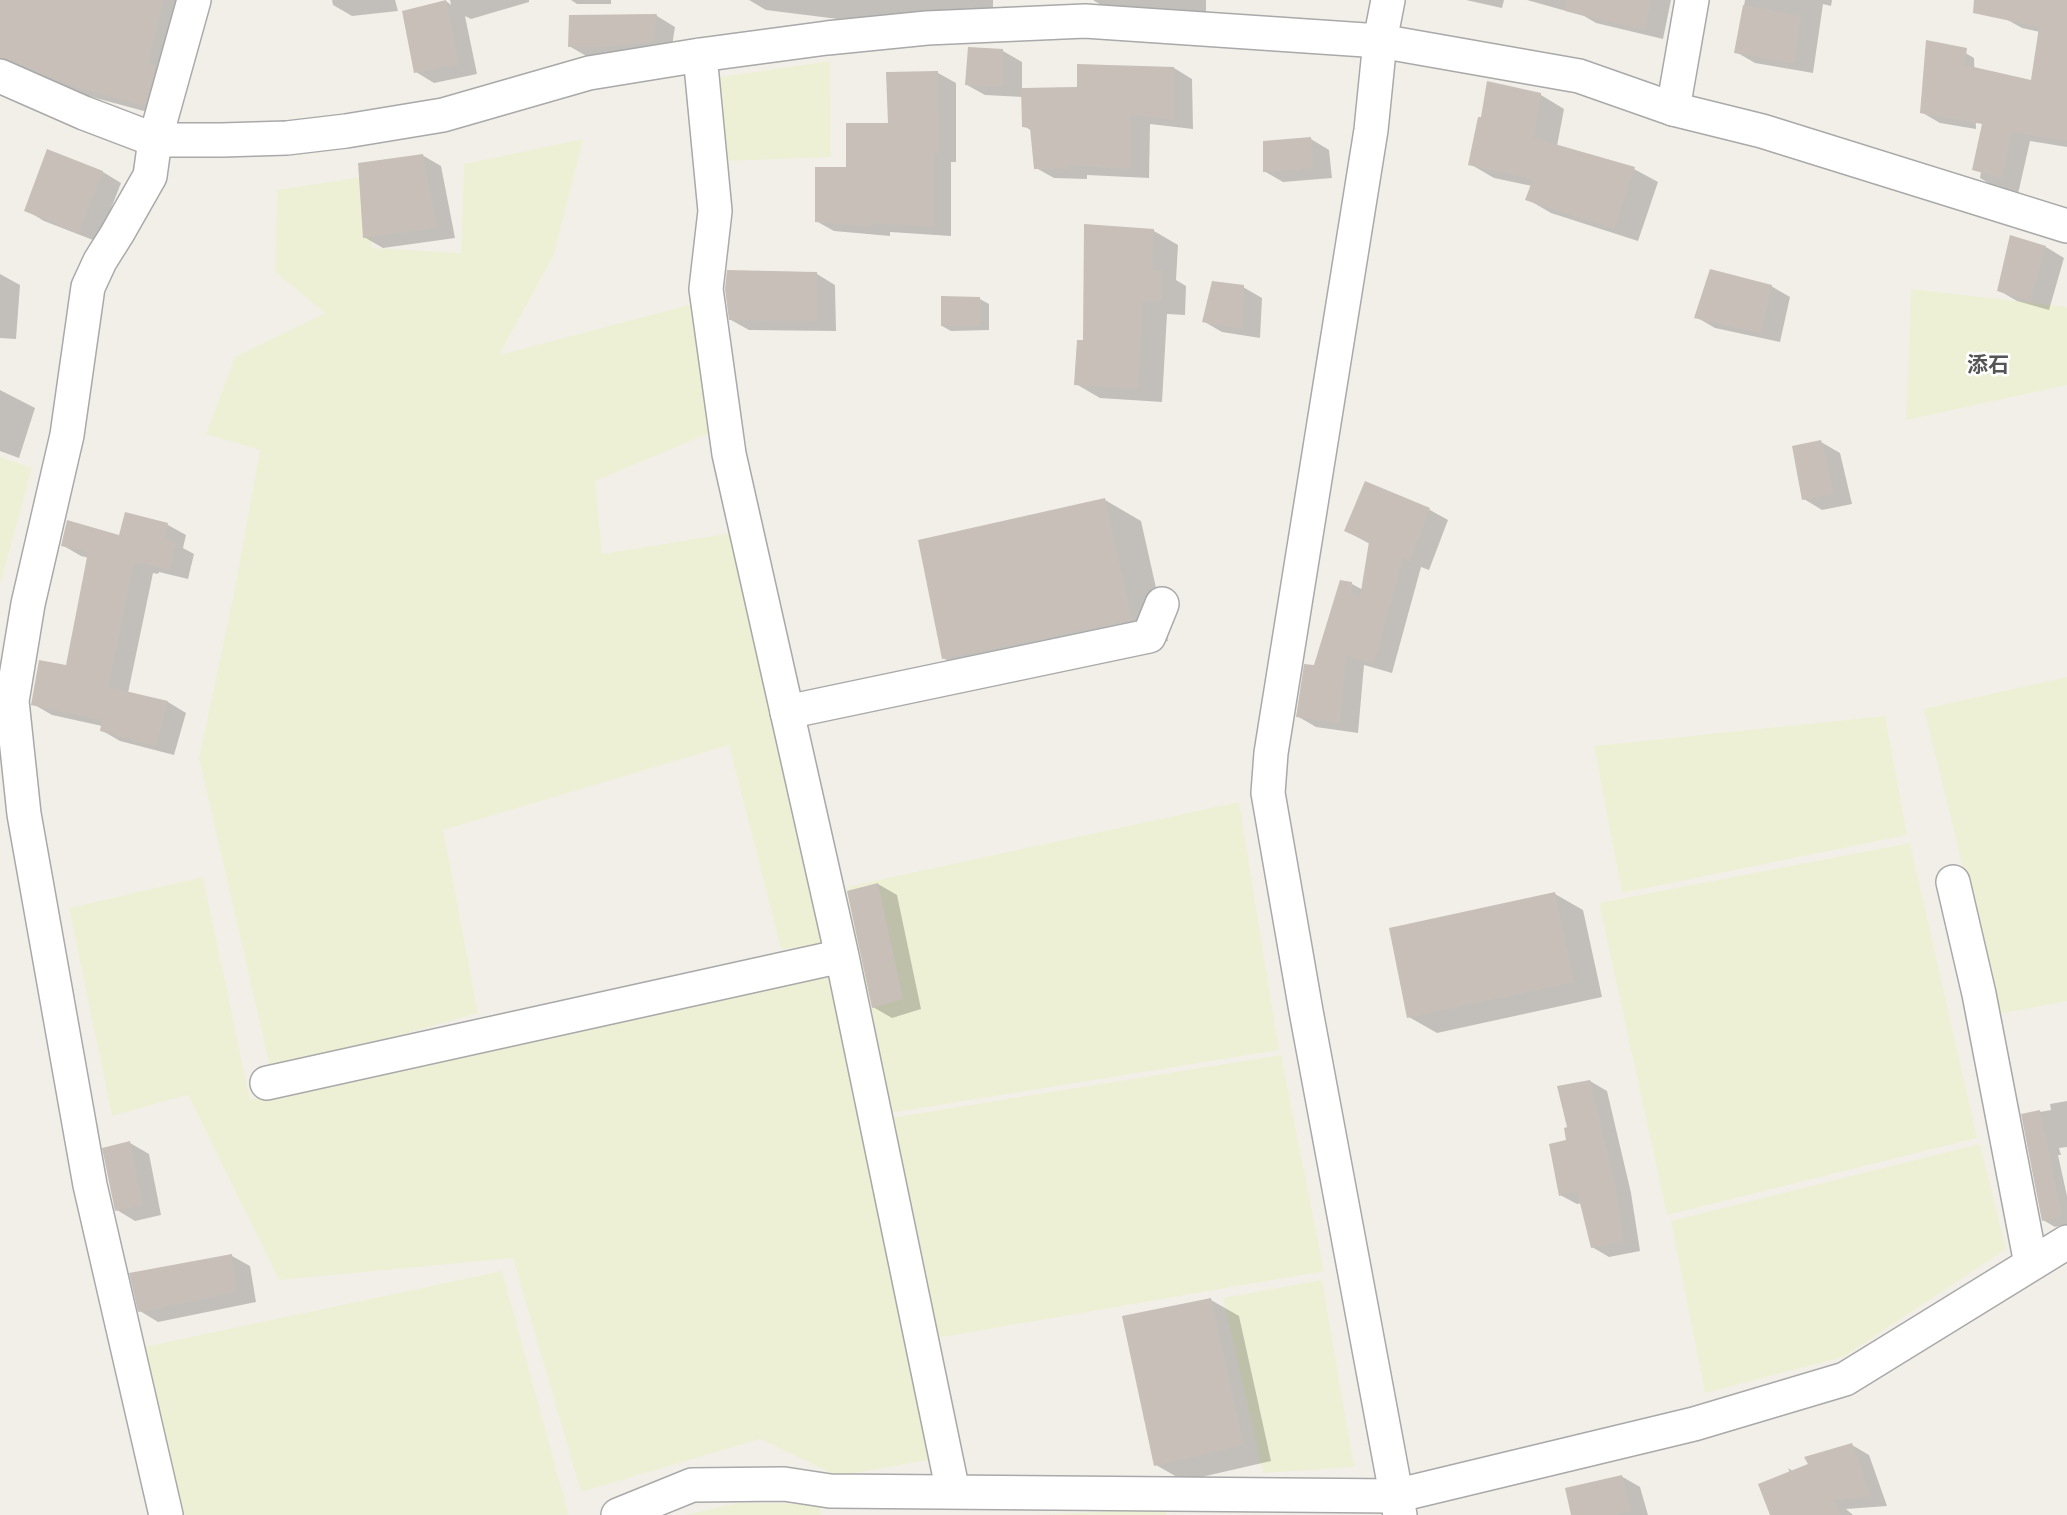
<!DOCTYPE html>
<html>
<head>
<meta charset="utf-8">
<style>
	body { margin:0 }
	canvas { display:block; background:#f2efe9 }
</style>
</head>
<body>
<canvas width="2067" height="1515"></canvas>
<script>
const c = document.querySelector('canvas').getContext('2d');
c.lineJoin = 'round';
function fill(path, color) { c.fillStyle = color; c.fill(path, 'evenodd'); }
function stroke(path, color, width, dash) { c.strokeStyle = color; c.lineWidth = width; c.lineCap = dash ? 'butt' : 'round'; c.setLineDash(dash || []); c.stroke(path); }
function drawText(font, color, halo, rows, align = 'center') {
  c.font = font + ' Manrope,"Noto Sans JP",sans-serif'; c.lineWidth = 5; c.setLineDash([]); c.textBaseline = 'middle'; c.strokeStyle = halo; c.fillStyle = color; for (const [text, x, y, turn = 0] of rows) {
    c.save(); c.translate(x, y); c.rotate((+turn || 0) * Math.PI / 180); c.textAlign = isNaN(turn) ? turn : align; if (halo) c.strokeText(text, 0, 0); c.fillText(text, 0, 0); c.restore();
  }
}
fill(new Path2D(`
	M 830,61 L 831,157 L 725,161 L 720,77 Z
	M 583,139 L 554,254 L 499,355 L 708,300 L 724,427 L 595,481 L 602,554 L 732,533 L 835,943 L 781,949 L 729,745 L 443,830 L 478,1013 L 271,1072 L 199,758 L 234,593 L 260,450 L 206,434 L 235,357 L 325,313 L 275,272 L 277,190 L 368,176 L 372,248 L 461,253 L 464,164 Z
	M 1911,289 L 2067,307 L 2067,385 L 1906,420 Z
	M 0,457 L 32,468 L 0,585 Z
	M 2067,677 L 2067,1001 L 1999,1014 L 1924,709 Z
	M 1885,716 L 1907,835 L 1622,893 L 1594,746 Z
	M 1239,802 L 1279,1050 L 890,1113 L 846,887 Z
	M 1910,843 L 1977,1138 L 1667,1215 L 1599,903 Z
	M 203,877 L 250,1100 L 836,974 L 935,1459 L 837,1476 L 760,1439 L 581,1492 L 513,1258 L 279,1280 L 188,1095 L 112,1116 L 69,908 Z
	M 1281,1055 L 1324,1271 L 937,1338 L 890,1118 Z
	M 1980,1144 L 2006,1249 L 1843,1357 L 1705,1393 L 1671,1221 Z
	M 502,1271 L 568,1513 L 566,1515 L 176,1515 L 139,1348 Z
	M 1322,1280 L 1354,1467 L 1263,1473 L 1223,1298 Z
	M 739,1503 L 819,1504 L 821,1515 L 685,1515 Z
	M 1167,1509 L 1167,1515 L 1032,1515 Z`), '#eef0d5');
fill(new Path2D(`
	M 0,0 L 188,0 L 166,117 L 88,96 L 30,70 L 0,65 Z
	M 332,0 L 395,0 L 398,11 L 352,16 L 333,5 Z
	M 450,0 L 529,0 L 529,2 L 471,19 L 465,16 L 477,74 L 434,83 L 416,72 L 446,1 L 451,5 Z
	M 571,0 L 611,0 L 611,4 L 577,4 Z
	M 749,0 L 993,0 L 993,10 L 936,11 L 838,19 L 766,10 Z
	M 1093,0 L 1206,0 L 1206,20 L 1114,13 Z
	M 1466,0 L 1504,0 L 1502,8 Z
	M 1527,0 L 1671,0 L 1663,39 L 1596,23 L 1584,16 Z
	M 1745,0 L 1832,0 L 1831,6 L 1823,4 L 1813,73 L 1755,63 L 1736,52 Z
	M 2007,0 L 2067,0 L 2067,147 L 2030,141 L 2018,194 L 1997,188 L 1980,178 L 1996,74 L 2033,82 L 2040,32 L 2022,28 L 2004,18 Z
	M 657,16 L 675,27 L 671,52 L 588,57 L 569,46 L 570,17 Z
	M 1955,47 L 1974,58 L 1976,129 L 1940,123 L 1921,112 Z
	M 1003,51 L 1022,62 L 1022,89 L 1079,88 L 1174,68 L 1192,79 L 1193,129 L 1150,124 L 1149,178 L 1087,175 L 1087,179 L 1054,178 L 1036,168 L 1032,131 L 1024,126 L 1023,97 L 985,95 L 967,85 Z
	M 938,73 L 956,83 L 956,162 L 951,162 L 951,236 L 890,232 L 890,236 L 834,231 L 816,221 L 890,125 Z
	M 1488,83 L 1541,95 L 1564,109 L 1557,146 L 1634,169 L 1658,182 L 1638,241 L 1551,213 L 1527,199 L 1532,186 L 1494,178 L 1470,164 L 1482,119 Z
	M 1311,139 L 1329,150 L 1332,178 L 1283,182 L 1264,171 Z
	M 48,151 L 103,172 L 121,183 L 98,242 L 44,221 L 26,210 Z
	M 422,155 L 441,166 L 455,238 L 383,248 L 364,237 Z
	M 1154,231 L 1178,245 L 1176,280 L 1186,286 L 1185,315 L 1167,314 L 1162,402 L 1100,398 L 1076,384 L 1085,341 Z
	M 2046,247 L 2064,258 L 2049,310 L 2017,301 L 1998,290 Z
	M 0,274 L 20,285 L 16,339 L 0,338 Z
	M 817,274 L 835,285 L 836,331 L 749,330 L 731,320 Z
	M 1771,286 L 1790,297 L 1780,342 L 1715,328 L 1696,317 Z
	M 1243,287 L 1262,298 L 1260,338 L 1222,332 L 1203,321 Z
	M 980,299 L 989,304 L 989,330 L 951,331 L 942,326 Z
	M 0,390 L 35,408 L 19,458 L 0,451 Z
	M 1821,442 L 1840,453 L 1852,504 L 1822,510 L 1804,499 Z
	M 1366,483 L 1430,510 L 1448,520 L 1429,570 L 1421,567 L 1392,673 L 1364,665 L 1358,733 L 1316,727 L 1297,716 L 1315,667 L 1352,584 L 1363,590 L 1370,544 L 1346,531 Z
	M 1105,500 L 1141,521 L 1168,641 L 980,679 L 943,658 Z
	M 168,525 L 186,535 L 183,548 L 194,554 L 188,579 L 159,572 L 158,574 L 153,573 L 128,693 L 168,702 L 186,713 L 174,755 L 120,741 L 101,730 L 102,726 L 52,715 L 33,704 L 67,667 L 89,558 L 81,556 L 62,545 L 120,537 Z
	M 878,884 L 897,895 L 921,1009 L 892,1018 L 873,1007 Z
	M 1555,894 L 1583,910 L 1602,997 L 1437,1033 L 1409,1017 Z
	M 1590,1081 L 1607,1091 L 1631,1193 L 1640,1251 L 1609,1257 L 1592,1247 L 1582,1203 L 1577,1204 L 1560,1195 L 1568,1128 Z
	M 2067,1101 L 2067,1147 L 2059,1148 L 2061,1155 L 2058,1155 L 2067,1196 L 2067,1224 L 2055,1227 L 2043,1220 L 2023,1115 L 2051,1110 L 2050,1104 Z
	M 130,1143 L 149,1154 L 161,1215 L 135,1221 L 117,1210 Z
	M 232,1256 L 250,1266 L 256,1302 L 158,1322 L 140,1311 Z
	M 1211,1300 L 1239,1316 L 1271,1461 L 1184,1481 L 1156,1465 Z
	M 1852,1445 L 1869,1455 L 1887,1506 L 1846,1509 L 1853,1515 L 1772,1515 L 1790,1473 L 1788,1468 L 1794,1472 Z
	M 1621,1476 L 1640,1487 L 1648,1515 L 1573,1515 Z`), '#0003');
fill(new Path2D(`
	M 0,0 L 164,0 L 148,64 L 156,66 L 145,106 L 66,84 L 8,59 L 0,58 Z
	M 446,0 L 459,64 L 414,73 L 402,11 Z
	M 1566,0 L 1651,0 L 1645,30 L 1565,11 Z
	M 1974,0 L 2067,0 L 2067,141 L 2012,132 L 2002,178 L 1972,170 L 1982,124 L 1920,113 L 1926,40 L 1967,48 L 1965,65 L 2031,80 L 2039,27 L 1973,13 Z
	M 1743,5 L 1801,16 L 1794,63 L 1734,53 Z
	M 657,14 L 653,42 L 603,47 L 568,47 L 569,15 Z
	M 968,47 L 1003,49 L 1003,87 L 965,85 Z
	M 1077,64 L 1174,67 L 1175,120 L 1131,114 L 1131,169 L 1069,165 L 1069,169 L 1034,169 L 1030,128 L 1022,127 L 1021,88 L 1077,87 Z
	M 938,71 L 939,152 L 934,153 L 934,227 L 872,223 L 872,227 L 815,222 L 815,167 L 846,167 L 846,123 L 888,123 L 886,72 Z
	M 1487,81 L 1541,93 L 1534,138 L 1635,167 L 1614,229 L 1525,200 L 1533,179 L 1468,165 L 1478,117 L 1481,117 Z
	M 1311,137 L 1313,168 L 1263,172 L 1263,141 Z
	M 47,149 L 103,171 L 79,233 L 24,211 Z
	M 423,154 L 437,228 L 363,238 L 358,163 Z
	M 1084,224 L 1154,229 L 1152,270 L 1162,271 L 1162,302 L 1143,301 L 1138,389 L 1074,385 L 1077,340 L 1083,340 Z
	M 2010,235 L 2046,246 L 2030,301 L 1997,291 Z
	M 1710,269 L 1772,285 L 1761,333 L 1694,318 Z
	M 727,270 L 817,272 L 818,321 L 729,320 L 725,289 Z
	M 1212,281 L 1244,285 L 1242,329 L 1202,322 Z
	M 941,296 L 980,297 L 981,326 L 941,326 Z
	M 1821,440 L 1834,494 L 1802,500 L 1792,446 Z
	M 1365,481 L 1430,508 L 1410,561 L 1403,558 L 1374,664 L 1346,655 L 1340,723 L 1296,717 L 1304,664 L 1314,665 L 1340,580 L 1352,582 L 1351,594 L 1360,597 L 1369,542 L 1344,531 Z
	M 1105,498 L 1132,620 L 942,659 L 918,540 Z
	M 125,512 L 168,523 L 165,538 L 176,542 L 170,570 L 140,562 L 139,564 L 134,563 L 108,687 L 168,701 L 156,746 L 100,731 L 102,720 L 31,705 L 39,660 L 66,665 L 88,552 L 61,546 L 67,520 L 119,535 Z
	M 878,883 L 903,999 L 872,1008 L 847,891 Z
	M 1555,892 L 1574,982 L 1407,1018 L 1389,928 Z
	M 1590,1080 L 1615,1183 L 1624,1242 L 1591,1248 L 1577,1191 L 1559,1196 L 1549,1144 L 1566,1140 L 1564,1128 L 1567,1127 L 1557,1086 Z
	M 2040,1110 L 2062,1216 L 2042,1221 L 2021,1114 Z
	M 130,1141 L 143,1205 L 115,1211 L 102,1148 Z
	M 232,1254 L 237,1292 L 138,1312 L 129,1273 Z
	M 1211,1298 L 1244,1445 L 1154,1466 L 1122,1316 Z
	M 1852,1443 L 1871,1496 L 1834,1500 L 1841,1515 L 1770,1515 L 1758,1484 L 1808,1464 L 1804,1457 Z
	M 1622,1475 L 1631,1511 L 1615,1515 L 1571,1515 L 1565,1488 Z`), '#c7bfb8');
const minor = new Path2D(`
	M 1388,0 L 1380,41 L 1371,130 L 1271,753 L 1268,793 L 1306,1011 L 1400,1515
	M 1673,109 L 1692,0
	M 787,712 L 1149,636 L 1162,604
	M 166,1515 L 90,1185 L 24,814 L 12,701 L 28,604 L 67,435 L 88,287 L 100,261 L 117,234 L 150,176 L 155,140 L 194,0`);
const tertiary = new Path2D(`
	M 700,55 L 715,211 L 706,289 L 729,454 L 842,956 L 953,1492
	M 0,76 L 84,113 L 155,140 L 222,140 L 287,138 L 346,131 L 443,115 L 589,73 L 700,55 L 827,38 L 927,28 L 1085,21 L 1380,41 L 1579,76 L 1673,109 L 1762,131 L 2067,226
	M 1953,882 L 1979,994 L 2031,1264
	M 267,1083 L 842,956
	M 618,1515 L 692,1485 L 784,1484 L 830,1491 L 1395,1496 L 1694,1424 L 1845,1379 L 2067,1242`);
stroke(minor, '#a9a9a9', 36);
stroke(tertiary, '#a9a9a9', 36);
stroke(minor, '#fff', 33);
stroke(tertiary, '#fff', 33);
drawText('bold 21px', '#555', '#fff', [
	["添石",1988,366]
]);
</script>
</body>
</html>
